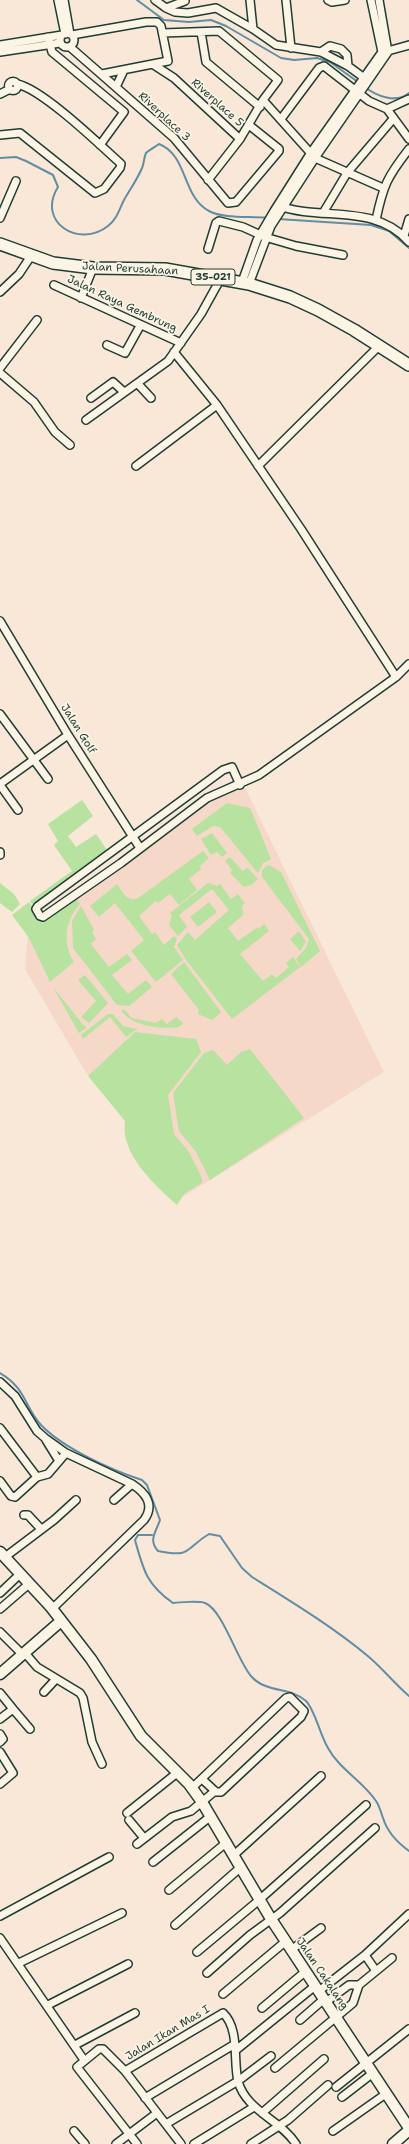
<!DOCTYPE html>
<html>
<head>
<meta charset="utf-8">
<style>
	body { margin:0 }
	canvas { display:block; background:#f9e8d8 }
</style>
</head>
<body>
<canvas width="409" height="2144"></canvas>
<script>
const c = document.querySelector('canvas').getContext('2d');
c.lineJoin = 'round';
function fill(path, color) { c.fillStyle = color; c.fill(path, 'evenodd'); }
function stroke(path, color, width, dash) { c.strokeStyle = color; c.lineWidth = width; c.lineCap = dash ? 'butt' : 'round'; c.setLineDash(dash || []); c.stroke(path); }
function drawText(font, color, halo, rows, align = 'center') {
  c.font = font + ' "Shantell Sans",sans-serif'; c.lineWidth = 3.5; c.setLineDash([]); c.textBaseline = 'middle'; c.strokeStyle = halo; c.fillStyle = color; for (const [text, x, y, turn = 0] of rows) {
    c.save(); c.translate(x, y); c.rotate((+turn || 0) * Math.PI / 180); c.textAlign = isNaN(turn) ? turn : align; if (halo) c.strokeText(text, 0, 0); c.fillText(text, 0, 0); c.restore();
  }
}
fill(new Path2D(`
	M 245,788 L 384,1072 L 178,1200 L 131,1119 L 86,1073 L 25,969 L 28,935 L 214,797 Z`), '#f6d8c9');
fill(new Path2D(`
	M 82,800 L 93,816 L 68,836 L 76,847 L 96,834 L 109,853 L 34,907 L 30,901 L 72,871 L 54,845 L 58,841 L 48,824 Z
	M 227,803 L 250,808 L 271,859 L 263,863 L 258,873 L 220,827 L 213,826 L 197,836 L 192,829 Z
	M 212,833 L 227,853 L 222,857 L 217,852 L 211,855 L 201,839 Z
	M 203,851 L 209,858 L 200,866 L 201,869 L 189,879 L 197,890 L 179,905 L 170,894 L 158,903 L 156,901 L 139,916 L 152,934 L 155,932 L 164,945 L 174,936 L 177,939 L 174,947 L 183,960 L 156,982 L 131,951 L 144,940 L 115,903 L 99,917 L 90,906 L 117,884 C 123,892 127,903 138,898 Z
	M 230,857 L 243,871 L 247,867 L 258,879 L 251,885 L 244,887 L 230,873 L 232,870 L 225,861 Z
	M 269,865 L 281,872 L 320,951 L 301,967 L 296,959 L 306,948 L 309,939 L 262,877 L 262,871 L 266,866 Z
	M 0,883 L 14,894 L 20,904 L 12,912 L 0,903 Z
	M 208,883 L 217,886 L 220,884 L 231,899 L 238,894 L 245,903 L 242,906 L 243,915 L 228,928 L 238,941 L 258,927 L 259,929 L 264,924 L 269,931 L 240,954 L 263,981 L 272,974 L 276,978 L 289,967 L 286,963 L 293,957 L 300,967 L 232,1019 L 186,960 L 177,945 L 188,932 L 195,940 L 229,910 L 212,889 L 179,915 L 187,927 L 178,936 L 169,925 L 172,916 L 170,913 Z
	M 75,897 L 80,904 C 65,920 62,944 74,962 L 50,982 L 29,938 L 12,915 L 29,902 L 40,919 Z
	M 209,902 L 217,912 L 198,927 L 190,917 Z
	M 81,906 L 94,930 L 92,932 L 96,939 L 91,944 L 109,967 L 127,954 L 132,960 L 112,975 L 128,994 L 146,980 L 152,987 L 129,1006 L 117,1005 L 73,948 L 72,921 Z
	M 299,931 L 306,942 L 300,951 L 290,939 Z
	M 184,962 L 221,1012 L 212,1020 L 198,1014 L 199,1010 L 171,974 Z
	M 85,975 L 108,1003 L 89,1023 L 81,1017 L 96,1001 L 78,980 Z
	M 53,987 L 84,1026 L 87,1027 L 79,1033 Z
	M 124,1009 L 132,1018 L 156,1023 L 162,1019 L 167,1024 L 176,1017 L 183,1023 L 179,1027 C 158,1029 135,1027 121,1011 Z
	M 108,1014 L 113,1014 L 123,1026 L 137,1029 L 126,1037 L 110,1017 L 83,1039 L 81,1035 Z
	M 135,1032 L 196,1039 L 201,1052 L 168,1095 L 174,1134 L 189,1152 L 202,1178 L 202,1183 L 184,1194 L 177,1205 C 154,1184 120,1154 125,1121 L 88,1076 Z
	M 250,1049 L 304,1118 L 210,1180 L 196,1152 L 179,1131 L 173,1093 L 204,1053 L 213,1050 L 227,1065 L 241,1052 Z`), '#b7e2a0');
stroke(new Path2D(`
	M 137,0 L 164,20 L 189,22 L 211,20 L 226,26 L 281,58 L 294,60 L 317,58 L 330,62 L 358,82
	M 365,87 C 376,96 397,104 409,93
	M 0,158 L 16,157 L 26,161 L 53,175 L 58,187 C 36,222 79,249 108,226 C 117,219 119,210 124,200 C 130,189 137,180 142,168 C 144,164 144,157 146,153 C 149,150 155,147 159,144 C 188,155 182,197 209,211 C 224,219 250,216 267,218
	M 278,219 L 371,225 L 389,231 L 409,248
	M 0,1373 C 26,1388 24,1406 41,1425 C 63,1448 111,1470 142,1480 L 147,1485 L 160,1520 C 156,1532 148,1540 158,1551 C 192,1558 184,1549 209,1534 L 220,1536 L 242,1568 L 252,1577 C 292,1602 333,1627 369,1657 C 383,1669 395,1684 409,1696
	M 152,1535 L 138,1535 L 135,1540 C 143,1569 146,1584 173,1603 C 179,1602 200,1601 205,1603 C 223,1610 237,1660 251,1676 C 265,1693 291,1687 306,1701 C 315,1710 320,1735 328,1748 C 339,1769 363,1781 376,1801 C 380,1807 381,1813 383,1818 C 387,1831 398,1843 409,1851`), '#638da3', 2);
const street = new Path2D(`
	M 58,0 L 65,34
	M 64,0 L 70,34
	M 155,0 L 166,8 L 175,12 L 188,13 L 216,8 L 253,29 L 276,45 L 321,52 L 348,66 L 367,80
	M 250,0 L 253,29
	M 286,0 L 291,48
	M 328,0 L 332,2 L 345,0
	M 379,0 L 388,52 L 315,158 L 383,188
	M 166,8 L 185,1
	M 201,32 L 206,62 L 260,107
	M60 40a7 7 0 1 1 14 0a7 7 0 1 1-14 0Z
	M 163,33 L 219,31 L 278,80 L 263,100 L 240,139 L 208,180
	M 72,35 L 146,22 L 157,22 L 161,26 L 168,61 L 102,74
	M 48,37 L 52,52 L 124,112 L 100,145
	M 0,45 L 62,35
	M 70,47 L 174,138 L 228,203 L 236,202 L 279,151 L 279,149 L 249,125
	M 0,52 L 60,43
	M 321,52 L 330,46 L 341,49 L 347,55 L 348,66
	M 384,52 L 409,45
	M 154,65 L 174,78 L 240,139
	M8.5 86a4.5 4.5 0 1 1 9 0a4.5 4.5 0 1 1-9 0Z
	M 116,87 L 124,70
	M 0,94 L 10,89
	M 387,109 L 409,99
	M 281,119 L 319,68 L 324,66 L 369,101 L 387,109 L 409,139
	M 0,135 L 20,133 L 95,193 L 104,189 L 120,168 L 121,164 L 119,162 C 98,143 42,89 17,84
	M 279,206 C 323,221 375,203 409,242
	M 323,213 L 347,173 L 393,119
	M 0,218 L 16,181
	M 376,220 C 383,186 387,177 409,149
	M 404,236 L 409,219
	M 208,249 L 216,223 L 219,221 L 243,227 L 265,237 L 296,246 L 343,255
	M 242,282 L 257,240 L 274,211 L 310,154 L 382,52 L 371,0
	M 249,284 L 271,226 L 315,158 L 263,100
	M 54,285 L 181,343
	M 0,292 L 19,274 L 31,256
	M 81,298 L 93,268
	M 107,345 L 125,353 L 140,326
	M 174,352 L 217,405 L 301,529 L 396,677
	M 0,368 L 37,320
	M 0,373 L 34,402 L 55,432 L 70,445
	M 138,384 L 151,398
	M 91,398 L 113,382 L 124,392
	M 86,420 L 168,361 L 201,314 L 221,278
	M 136,466 L 217,405
	M 258,466 L 380,345
	M 0,621 L 68,735 L 140,848
	M 0,714 L 48,779
	M 0,784 L 68,735
	M 0,785 L 18,810
	M 240,785 L 232,767 L 223,770 L 38,906 L 36,909 L 40,916 L 43,917 L 121,863 L 207,798 L 259,775 L 396,677 L 409,664
	M 0,852 L 0,855
	M 0,1382 L 15,1396 L 37,1431 L 45,1438 L 66,1453 L 132,1484 C 146,1493 155,1505 144,1520 L 52,1609
	M 0,1428 L 37,1477
	M 46,1440 L 59,1461
	M 0,1481 L 11,1496 L 15,1497 L 37,1477 L 48,1474 L 66,1453
	M 114,1500 L 132,1484
	M 24,1515 L 28,1515 L 41,1529
	M 5,1557 L 54,1520 L 76,1500
	M 0,1593 L 20,1574
	M 0,1609 L 30,1583
	M 0,1632 L 23,1655
	M 25,1653 L 37,1667 L 80,1693 L 83,1698 L 92,1742 L 102,1764
	M 44,1692 L 56,1679
	M 0,1693 L 13,1709 L 0,1719
	M 13,1709 L 30,1729
	M 0,1734 L 3,1739 L 0,1742
	M 0,1752 L 13,1773 L 0,1784
	M 192,1788 L 286,1698 L 290,1697 L 304,1711 L 301,1717 L 221,1792 L 216,1792 L 202,1779
	M 127,1813 L 177,1773
	M 129,1820 L 144,1838
	M 137,1844 L 172,1817 L 191,1811 L 215,1791
	M 234,1855 L 321,1776
	M 153,1862 L 211,1816
	M 169,1890 L 227,1842
	M 0,1916 L 109,1857
	M 175,1925 L 241,1867
	M 0,1938 L 84,2060
	M 291,1950 L 321,1928
	M 197,1952 L 258,1901 L 366,1805
	M 365,1955 L 376,1971
	M 19,1963 L 122,1913
	M 207,1973 L 250,1935 L 280,1913 L 375,1828
	M 319,1991 L 365,1955 L 409,1914
	M 223,1994 L 286,1941
	M 326,2002 L 349,1985 L 359,1985
	M 48,2005 L 128,1964
	M 262,2008 L 306,1971
	M 300,2020 L 324,1999
	M 75,2045 L 135,2013
	M 236,2050 L 315,1986
	M 275,2068 L 353,2003 L 359,1985 L 392,1958
	M 125,2071 L 223,2013 C 240,2029 233,2061 238,2081 C 246,2111 281,2120 296,2144
	M 336,2087 L 409,2029
	M 342,2097 L 373,2073
	M 145,2098 L 235,2044
	M 262,2113 L 324,2059
	M 166,2124 L 238,2081 L 271,2056
	M 74,2131 L 85,2144
	M 333,2131 L 387,2093
	M 116,2144 L 157,2113
	M 137,2144 L 77,2067 L 99,2049 L 103,2049 L 125,2071 L 181,2144
	M 194,2144 L 254,2107
	M 251,2144 L 288,2120 L 328,2085`);
const secondary = new Path2D(`
	M 0,1552 L 50,1606 L 91,1659 L 141,1736 L 189,1784 L 202,1802 L 271,1919 L 409,2128 L 407,2132 L 393,2144
	M 0,1674 L 61,1621`);
const primary = new Path2D(`
	M 0,244 L 53,263 L 93,268 L 165,269 L 249,284 L 290,297 L 318,310 L 354,330 L 409,365`);
stroke(street, '#1f3d34', 10);
stroke(secondary, '#1f3d34', 13);
stroke(primary, '#1f3d34', 14);
stroke(street, '#fcf5e5', 7);
stroke(secondary, '#fcf5e5', 10);
stroke(primary, '#fcf5e5', 11);
for (const [x, y, w] of [
	[213,277,44]
]) { const box = new Path2D(); box.roundRect(x - w / 2, y - 8, w, 16, 3); c.fillStyle = '#fcf5e5'; c.fill(box); stroke(box, '#1f3d34', 1); }
drawText('bold 10px', '#1f3d34', null, [
	["35-021",213,277]
]);
drawText('11px', '#1f3d34', '#fcf5e5', [
	["Riverplace 5",217,103,42],
	["Riverplace 3",164,117,43],
	["Jalan Perusahaan",130,269,3],
	["Jalan Raya Gembrung",122,304,25],
	["Jalan Golf",78,729,58],
	["Jalan Cakalang",322,1974,56],
	["Jalan Ikan Mas I",168,2033,-31]
]);
</script>
</body>
</html>
